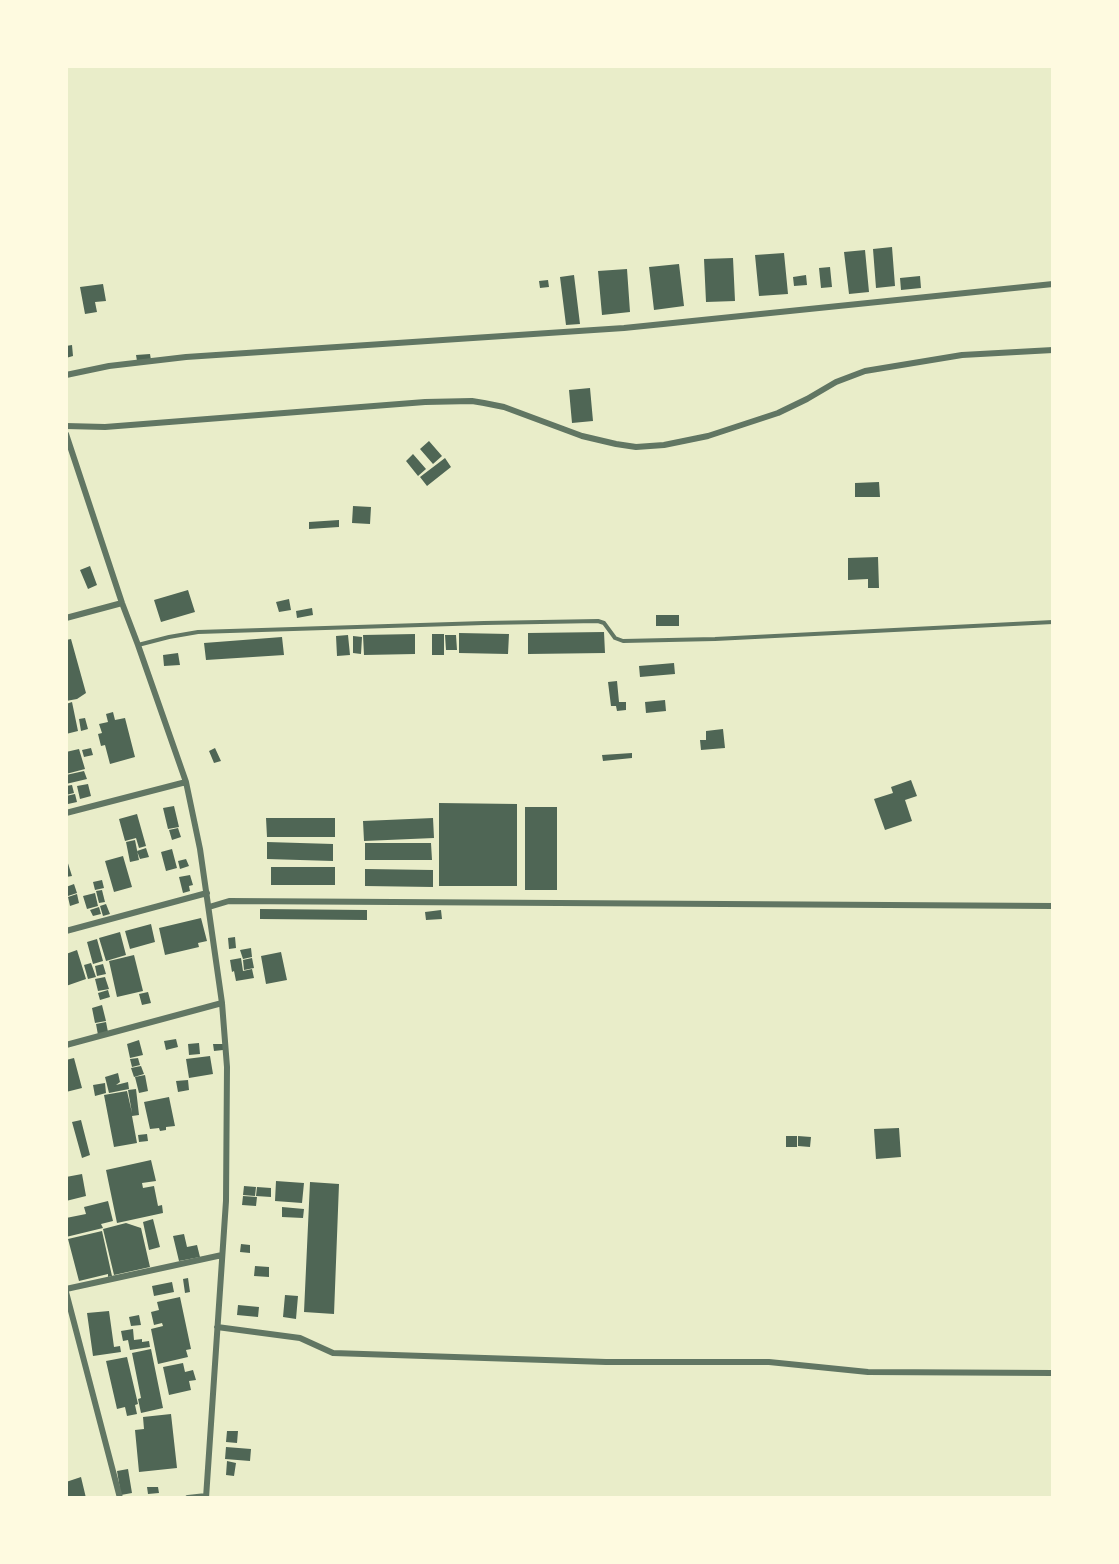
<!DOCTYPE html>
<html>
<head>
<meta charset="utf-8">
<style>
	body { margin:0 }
	#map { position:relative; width:1119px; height:1564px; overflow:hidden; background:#e9edc9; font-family:"PT Sans Narrow",sans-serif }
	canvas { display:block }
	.frame { position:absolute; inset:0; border:68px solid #fefae0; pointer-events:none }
</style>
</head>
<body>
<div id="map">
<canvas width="1119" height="1564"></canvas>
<div class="frame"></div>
</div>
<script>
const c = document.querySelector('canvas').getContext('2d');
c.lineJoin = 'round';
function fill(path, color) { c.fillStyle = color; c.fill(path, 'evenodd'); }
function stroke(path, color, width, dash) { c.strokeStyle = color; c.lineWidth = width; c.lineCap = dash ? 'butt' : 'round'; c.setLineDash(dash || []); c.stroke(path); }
fill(new Path2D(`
	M 892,247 L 895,286 L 876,288 L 873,249 Z
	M 865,250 L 869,292 L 849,294 L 844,252 Z
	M 784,253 L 788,294 L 759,296 L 755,255 Z
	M 733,258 L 735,301 L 706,302 L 704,259 Z
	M 679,264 L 684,306 L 654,310 L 649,267 Z
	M 830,267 L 832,287 L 821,288 L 819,268 Z
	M 627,269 L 630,312 L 602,315 L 598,271 Z
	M 574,275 L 580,324 L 566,325 L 560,277 Z
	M 806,275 L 807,285 L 794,286 L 793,277 Z
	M 920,276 L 921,288 L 901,290 L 900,278 Z
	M 548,280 L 549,287 L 540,288 L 539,281 Z
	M 103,284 L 106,301 L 95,302 L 97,312 L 85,314 L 80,287 Z
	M 72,345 L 73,356 L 66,358 L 66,346 Z
	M 150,354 L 151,360 L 137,361 L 136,355 Z
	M 590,388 L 593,421 L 572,423 L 569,390 Z
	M 429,441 L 442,456 L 433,464 L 420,449 Z
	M 413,454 L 426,469 L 418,476 L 406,461 Z
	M 445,458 L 451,467 L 427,486 L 420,477 Z
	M 879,482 L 880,497 L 855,497 L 855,483 Z
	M 353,506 L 371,507 L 370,524 L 352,523 Z
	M 339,520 L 339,527 L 309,529 L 309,522 Z
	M 878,557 L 879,588 L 868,588 L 868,579 L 848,580 L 848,558 Z
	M 90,566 L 97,585 L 88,589 L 80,570 Z
	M 188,590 L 195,612 L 161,622 L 154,600 Z
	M 289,599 L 291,610 L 279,612 L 276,602 Z
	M 312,608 L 313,615 L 297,618 L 296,611 Z
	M 656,615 L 679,615 L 679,626 L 656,626 Z
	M 604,632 L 605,653 L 528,654 L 528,633 Z
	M 459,633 L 509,634 L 508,654 L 459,653 Z
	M 415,634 L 415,654 L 364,655 L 363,635 Z
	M 432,634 L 444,634 L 444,655 L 432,655 Z
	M 348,635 L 350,655 L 337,656 L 336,636 Z
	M 445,635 L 456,635 L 457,650 L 446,650 Z
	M 353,636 L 362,637 L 361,654 L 353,653 Z
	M 282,637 L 284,655 L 206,660 L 204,643 Z
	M 71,639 L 86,693 L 77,699 L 66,701 L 66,640 Z
	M 178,653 L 180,665 L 164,666 L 163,655 Z
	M 674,663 L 675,674 L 640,677 L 639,666 Z
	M 617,681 L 619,702 L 626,702 L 626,710 L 617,711 L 616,706 L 611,706 L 608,682 Z
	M 665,700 L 666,711 L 646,713 L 645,702 Z
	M 72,702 L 78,731 L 66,734 L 66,704 Z
	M 113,712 L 115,720 L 125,718 L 135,757 L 110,764 L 105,745 L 101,746 L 98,734 L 102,733 L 99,724 L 108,722 L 106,714 Z
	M 85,718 L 88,729 L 81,731 L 79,719 Z
	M 723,729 L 725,748 L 701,750 L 700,740 L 706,740 L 706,731 Z
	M 91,748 L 93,755 L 84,757 L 82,750 Z
	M 215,748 L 221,761 L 214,763 L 209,751 Z
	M 79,749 L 85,769 L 66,774 L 66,752 Z
	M 632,753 L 632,758 L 603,761 L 602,755 Z
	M 84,771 L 87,779 L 66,784 L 66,775 Z
	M 911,780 L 917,796 L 905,800 L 912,821 L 885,830 L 874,799 L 893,793 L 891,787 Z
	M 88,784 L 91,796 L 80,799 L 77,786 Z
	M 72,785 L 74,793 L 66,795 L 66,786 Z
	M 75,794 L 77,802 L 68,804 L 66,796 Z
	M 439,803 L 517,804 L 517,886 L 439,886 Z
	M 174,806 L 179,827 L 168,829 L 163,808 Z
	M 525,807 L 557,807 L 557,890 L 525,890 Z
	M 137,814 L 146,846 L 139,848 L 136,838 L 125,841 L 119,819 Z
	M 266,818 L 335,818 L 335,837 L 267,837 Z
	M 433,818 L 434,838 L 364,841 L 363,821 Z
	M 178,828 L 181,837 L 172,840 L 169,830 Z
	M 135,840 L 139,860 L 130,862 L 126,842 Z
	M 267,842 L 333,844 L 333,861 L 267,859 Z
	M 365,843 L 431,843 L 432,860 L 365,860 Z
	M 146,848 L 149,857 L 140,859 L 137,851 Z
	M 172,849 L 177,868 L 166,871 L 161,852 Z
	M 123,856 L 132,887 L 114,892 L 105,861 Z
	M 66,857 L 72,876 L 66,877 Z
	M 186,859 L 189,866 L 180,869 L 178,861 Z
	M 271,867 L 335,867 L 335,885 L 271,885 Z
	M 365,869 L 433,870 L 433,887 L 365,886 Z
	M 190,875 L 193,885 L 189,886 L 190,891 L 183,893 L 179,877 Z
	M 102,880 L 104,888 L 95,890 L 93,882 Z
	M 74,884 L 77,893 L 68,896 L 66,887 Z
	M 102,890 L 105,902 L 99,903 L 96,891 Z
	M 95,893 L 98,906 L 87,909 L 83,896 Z
	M 77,894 L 79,903 L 70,906 L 68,897 Z
	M 106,904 L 110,914 L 103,916 L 100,906 Z
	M 99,907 L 101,914 L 93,916 L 90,910 Z
	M 260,909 L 367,910 L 367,920 L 260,919 Z
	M 441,910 L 442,919 L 426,920 L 425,912 Z
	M 201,918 L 207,941 L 198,943 L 199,947 L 165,955 L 159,928 Z
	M 151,924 L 155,942 L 130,949 L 125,931 Z
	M 120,932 L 126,955 L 106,961 L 99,938 Z
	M 235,937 L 236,948 L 229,949 L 228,938 Z
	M 97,939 L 103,961 L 93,964 L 87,942 Z
	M 251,948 L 252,957 L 243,959 L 240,950 Z
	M 77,950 L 86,979 L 66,986 L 66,954 Z
	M 281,952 L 287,980 L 266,984 L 261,956 Z
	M 134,955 L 143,991 L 117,997 L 109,961 Z
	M 241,958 L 243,971 L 252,969 L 254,978 L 236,981 L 234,971 L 232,972 L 230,960 Z
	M 252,958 L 254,968 L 244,970 L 243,960 Z
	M 91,963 L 96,977 L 88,979 L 84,965 Z
	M 103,964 L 106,974 L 97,976 L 95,966 Z
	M 105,977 L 109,989 L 98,991 L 95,979 Z
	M 108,990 L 110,997 L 100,1000 L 98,993 Z
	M 148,992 L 151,1003 L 142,1005 L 139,994 Z
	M 102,1005 L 106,1021 L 95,1023 L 92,1008 Z
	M 106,1022 L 108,1032 L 98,1035 L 96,1024 Z
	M 176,1039 L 178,1047 L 166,1050 L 164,1041 Z
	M 139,1040 L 143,1055 L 130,1058 L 127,1044 Z
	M 199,1043 L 200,1054 L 189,1055 L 188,1044 Z
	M 213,1044 L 223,1044 L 223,1050 L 214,1051 Z
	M 210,1056 L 213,1074 L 189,1078 L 186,1059 Z
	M 74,1058 L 82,1088 L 66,1092 L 66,1060 Z
	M 138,1058 L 140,1065 L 132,1067 L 130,1059 Z
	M 141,1066 L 144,1074 L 134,1077 L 131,1068 Z
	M 118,1073 L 120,1082 L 116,1085 L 128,1082 L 129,1089 L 109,1093 L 105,1077 Z
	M 145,1075 L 148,1091 L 139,1093 L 135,1077 Z
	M 188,1080 L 189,1090 L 178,1092 L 176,1081 Z
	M 105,1083 L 106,1093 L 95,1096 L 93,1085 Z
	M 136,1089 L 139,1115 L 132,1116 L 137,1143 L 114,1147 L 104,1095 L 127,1091 L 132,1113 L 128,1090 Z
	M 169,1097 L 175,1126 L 166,1127 L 166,1130 L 160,1131 L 159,1128 L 150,1129 L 144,1102 Z
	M 81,1120 L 90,1155 L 82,1158 L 72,1122 Z
	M 899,1128 L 901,1157 L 876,1159 L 874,1129 Z
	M 147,1134 L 148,1141 L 139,1142 L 138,1135 Z
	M 786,1136 L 797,1136 L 797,1147 L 786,1147 Z
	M 798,1136 L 811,1137 L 810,1147 L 798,1146 Z
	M 151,1160 L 156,1181 L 142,1183 L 143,1188 L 154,1186 L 158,1206 L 162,1205 L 163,1213 L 117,1223 L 106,1170 Z
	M 82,1174 L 86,1196 L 66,1201 L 66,1177 Z
	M 276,1181 L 304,1183 L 302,1203 L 275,1201 Z
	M 310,1182 L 339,1184 L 334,1314 L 304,1312 Z
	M 244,1186 L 256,1187 L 255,1196 L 243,1195 Z
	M 257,1187 L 271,1188 L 271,1197 L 256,1196 Z
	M 243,1196 L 257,1197 L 256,1206 L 242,1205 Z
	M 108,1201 L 113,1221 L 101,1224 L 103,1228 L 66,1237 L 66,1218 L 86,1214 L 84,1207 Z
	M 282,1207 L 304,1209 L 303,1218 L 282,1217 Z
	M 153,1219 L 160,1247 L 149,1250 L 143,1222 Z
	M 126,1223 L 141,1228 L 150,1267 L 114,1275 L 103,1229 Z
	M 102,1231 L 112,1276 L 108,1277 L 108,1274 L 79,1281 L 68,1239 Z
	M 184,1234 L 187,1247 L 197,1245 L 200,1257 L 179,1261 L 173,1236 Z
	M 241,1244 L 250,1245 L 250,1253 L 240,1252 Z
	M 255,1266 L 269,1267 L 269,1277 L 254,1276 Z
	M 188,1278 L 190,1292 L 185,1293 L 183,1279 Z
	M 172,1282 L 174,1292 L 154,1296 L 152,1286 Z
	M 285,1295 L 298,1296 L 296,1319 L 283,1317 Z
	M 180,1297 L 191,1349 L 186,1350 L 188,1357 L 158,1364 L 151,1329 L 163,1326 L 162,1323 L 154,1325 L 151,1312 L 159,1310 L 157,1302 Z
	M 238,1305 L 259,1307 L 258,1317 L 237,1315 Z
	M 109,1311 L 114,1347 L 120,1346 L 121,1352 L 93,1356 L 87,1313 Z
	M 139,1315 L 141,1325 L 131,1326 L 129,1317 Z
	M 133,1329 L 134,1340 L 142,1339 L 142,1342 L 149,1341 L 150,1347 L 130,1350 L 128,1340 L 123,1341 L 121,1331 Z
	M 151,1349 L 163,1408 L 141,1413 L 138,1399 L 141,1398 L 132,1353 Z
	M 127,1357 L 138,1404 L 135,1405 L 137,1414 L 127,1416 L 125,1407 L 117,1409 L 106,1361 Z
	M 183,1363 L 185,1372 L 193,1370 L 196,1380 L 189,1381 L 191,1390 L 169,1395 L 163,1367 Z
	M 171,1414 L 177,1468 L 139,1472 L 135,1430 L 144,1429 L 143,1417 Z
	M 227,1431 L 238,1431 L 237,1443 L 226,1442 Z
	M 226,1447 L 251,1449 L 250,1461 L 225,1459 Z
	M 227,1461 L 236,1463 L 234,1476 L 226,1475 Z
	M 128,1469 L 132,1493 L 121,1495 L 117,1471 Z
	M 81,1477 L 86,1498 L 67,1498 L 66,1482 Z
	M 147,1487 L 158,1487 L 159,1493 L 148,1494 Z`), '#4f6655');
stroke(new Path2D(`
	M 138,645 L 169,637 L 198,632 L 484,623 L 598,621 L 604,623 L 615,638 L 623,641 L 715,639 L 1053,622`), '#617663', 4);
stroke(new Path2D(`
	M 66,375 L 109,366 L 186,357 L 624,328 L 1053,284
	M 66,426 L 105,427 L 425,402 L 472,401 L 484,403 L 504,407 L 582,436 L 616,444 L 636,447 L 664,445 L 708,436 L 778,413 L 807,399 L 836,382 L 865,371 L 962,355 L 1053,350
	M 66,434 L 122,603 L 138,645 L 186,782 L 200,849 L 222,1003 L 227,1067 L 226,1201 L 206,1498
	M 66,618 L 122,603
	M 66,813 L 186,782
	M 209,907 L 229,901 L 1053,906
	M 66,931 L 207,893
	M 66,1045 L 222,1003
	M 66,1289 L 222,1255
	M 66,1292 L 120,1498
	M 217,1327 L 300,1338 L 333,1353 L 606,1362 L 769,1362 L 868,1372 L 1053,1373
	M 188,1498 L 206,1496`), '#617663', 6);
</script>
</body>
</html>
